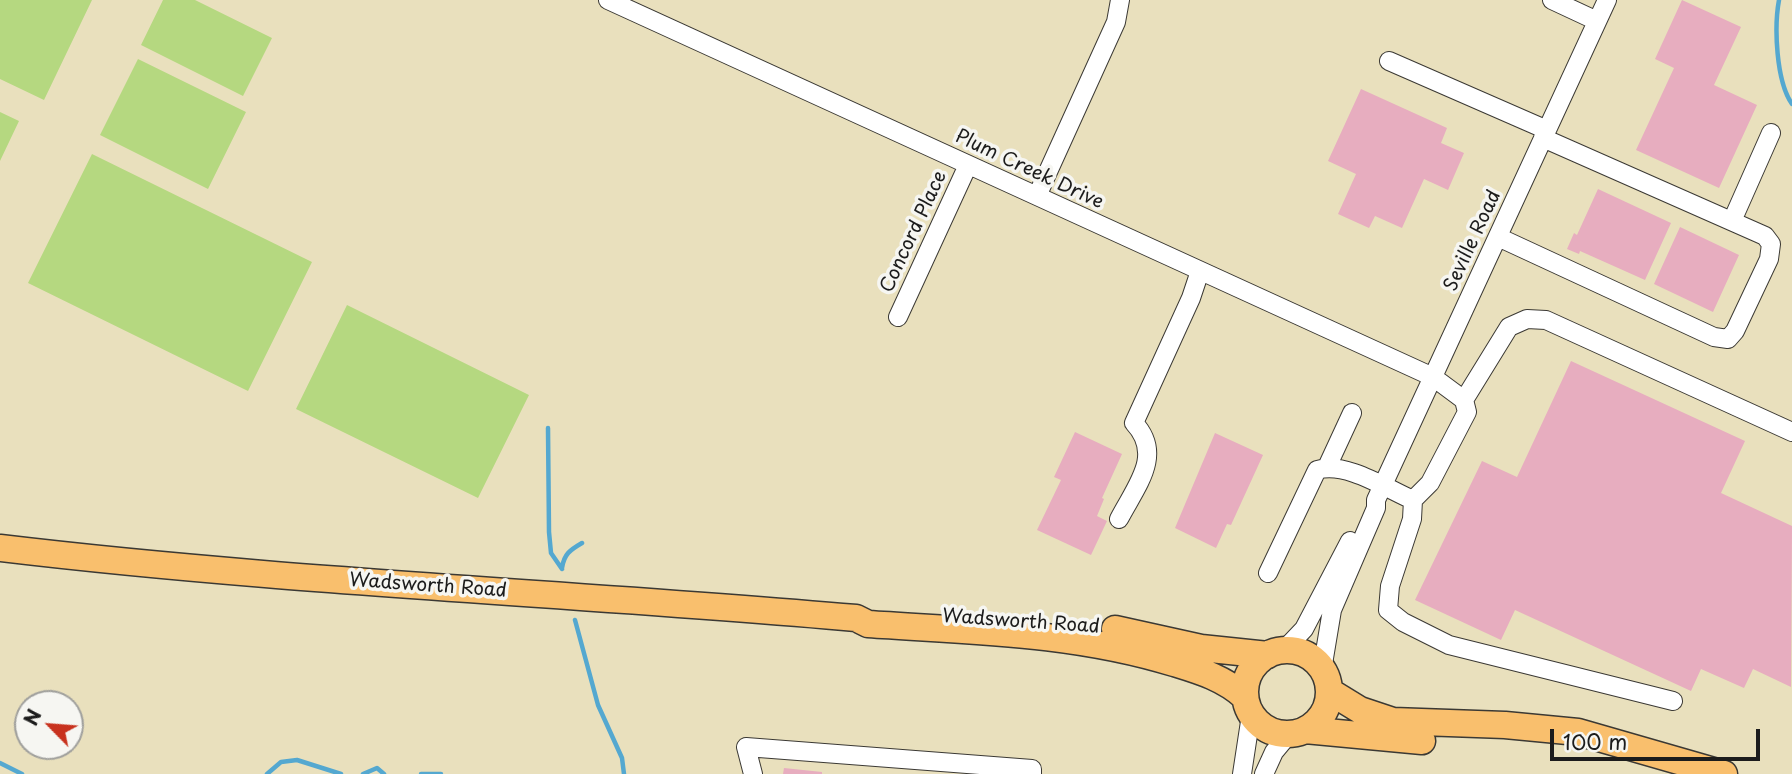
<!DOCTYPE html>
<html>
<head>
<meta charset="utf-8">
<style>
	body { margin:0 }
	#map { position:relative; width:1792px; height:774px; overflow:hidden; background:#e9e0bd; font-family:"Playpen Sans",sans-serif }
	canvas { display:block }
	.north { position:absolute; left:14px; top:690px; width:70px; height:70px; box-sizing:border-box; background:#f6f6f2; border:2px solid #9f9f9c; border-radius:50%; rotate:295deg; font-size:19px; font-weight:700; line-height:28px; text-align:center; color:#1c1c1c }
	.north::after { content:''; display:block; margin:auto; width:24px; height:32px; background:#c8321e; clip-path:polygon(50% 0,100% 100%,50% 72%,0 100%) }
	.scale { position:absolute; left:1550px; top:729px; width:210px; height:32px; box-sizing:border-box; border:4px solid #1c1c1c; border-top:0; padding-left:9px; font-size:21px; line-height:24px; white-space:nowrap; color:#1c1c1c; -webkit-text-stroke:5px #f6f6f2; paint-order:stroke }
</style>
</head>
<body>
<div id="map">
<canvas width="1792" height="774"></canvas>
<div class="north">N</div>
<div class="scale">100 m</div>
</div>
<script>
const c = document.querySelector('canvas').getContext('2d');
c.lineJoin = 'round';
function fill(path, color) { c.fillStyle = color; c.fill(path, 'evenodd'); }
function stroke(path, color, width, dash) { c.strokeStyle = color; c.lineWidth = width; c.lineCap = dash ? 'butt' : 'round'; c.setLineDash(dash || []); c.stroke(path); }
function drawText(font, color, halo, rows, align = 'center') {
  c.font = font + ' "Playpen Sans",sans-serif'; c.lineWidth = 7; c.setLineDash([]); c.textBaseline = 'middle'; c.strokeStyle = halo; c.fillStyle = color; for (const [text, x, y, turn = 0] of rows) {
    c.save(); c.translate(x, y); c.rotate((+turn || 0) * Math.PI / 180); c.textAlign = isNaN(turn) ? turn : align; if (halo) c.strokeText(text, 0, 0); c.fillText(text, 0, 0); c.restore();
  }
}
fill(new Path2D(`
	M 0,0 L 92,0 L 44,100 L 0,79 Z
	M 163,0 L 195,0 L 272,38 L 243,96 L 141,45 Z
	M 138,59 L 246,112 L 208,189 L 100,135 Z
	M 0,112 L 19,121 L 0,161 Z
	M 92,154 L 312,262 L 248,391 L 28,283 Z
	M 347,305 L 529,395 L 478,498 L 296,409 Z`), '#b5d880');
stroke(new Path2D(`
	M 1779,0 C 1774,27 1776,81 1792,104
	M 548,428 L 549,532 L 551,553 L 562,569
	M 562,568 C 564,554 570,550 582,543
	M 575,620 L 598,705 L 622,758 L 624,774
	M 0,763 L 22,774
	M 267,774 L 281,762 L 297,760 L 341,774
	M 363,774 L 377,768 L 384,774
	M 421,774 L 441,774`), '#54a8d0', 4.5);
fill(new Path2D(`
	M 1682,0 L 1741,27 L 1714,85 L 1757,105 L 1719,188 L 1636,150 L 1674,68 L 1655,59 Z
	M 1361,89 L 1447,128 L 1441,143 L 1464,153 L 1448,190 L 1424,179 L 1402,228 L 1375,216 L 1369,228 L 1338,214 L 1356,174 L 1328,161 Z
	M 1598,189 L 1671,223 L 1645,280 L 1580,251 L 1579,254 L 1567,249 L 1574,233 L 1577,235 Z
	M 1680,227 L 1739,255 L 1713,312 L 1654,284 Z
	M 1571,361 L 1745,441 L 1721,493 L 1792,526 L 1791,687 L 1753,669 L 1744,688 L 1701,669 L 1691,691 L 1515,610 L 1501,640 L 1415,600 L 1482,461 L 1517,477 Z
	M 1075,432 L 1122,454 L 1102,498 L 1104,499 L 1097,516 L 1107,521 L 1091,555 L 1037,530 L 1061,480 L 1054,477 Z
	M 1215,433 L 1263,455 L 1231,525 L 1227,524 L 1216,548 L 1175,528 Z
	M 784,768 L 822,772 L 822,774 L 783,774 Z`), '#e7adbf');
const minor = new Path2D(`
	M 608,0 L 1433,377 L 1464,400 L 1467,412 L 1430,483 L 1413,500 L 1412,519 L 1390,586 L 1388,610 L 1403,622 L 1449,645 L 1673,701
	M 1552,0 L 1597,21
	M 1389,61 L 1547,130
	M 1037,196 L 1116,22 L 1120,0
	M 1732,221 L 1771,133
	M 1498,237 L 1714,337 L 1728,339 L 1735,331 L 1769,259 L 1771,244 L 1765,236 L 1543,138
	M 898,317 L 968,165
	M 1464,400 L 1509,327 L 1527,319 L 1546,320 L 1792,432
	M 1327,467 L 1352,413
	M 1119,519 C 1136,486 1164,455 1134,423 L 1191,298 L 1200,271
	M 1268,573 L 1317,470 C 1346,461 1387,489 1413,500
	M 1284,650 L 1304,629 L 1350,541
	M 1322,670 L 1332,610 L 1376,508 L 1376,500 L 1607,0
	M 753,774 L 746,747 L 1032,769 L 1032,774
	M 1242,774 L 1251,715
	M 1264,774 L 1274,752 L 1289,734`);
const highway = new Path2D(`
	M 0,548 C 284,582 571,593 856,618 L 868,624 C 971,631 1074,632 1174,663 C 1200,671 1224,678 1245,697
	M 1115,629 L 1201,648 L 1268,655
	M1245 692a42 42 0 1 1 84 0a42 42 0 1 1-84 0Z
	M 1329,691 L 1360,710 L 1393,721 L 1505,725 L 1578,732 L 1724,774
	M 1305,730 L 1422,741`);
stroke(minor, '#3b3934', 20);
stroke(highway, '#3b3934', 29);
stroke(minor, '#fff', 18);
stroke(highway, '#f9bf6d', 26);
drawText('19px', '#1c1c1c', '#f6f6f2', [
	["Plum Creek Drive",1029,170,25],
	["Concord Place",914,232,-65],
	["Seville Road",1473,241,-65],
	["Wadsworth Road",428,586,4],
	["Wadsworth Road",1021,622,4]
]);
</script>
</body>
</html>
